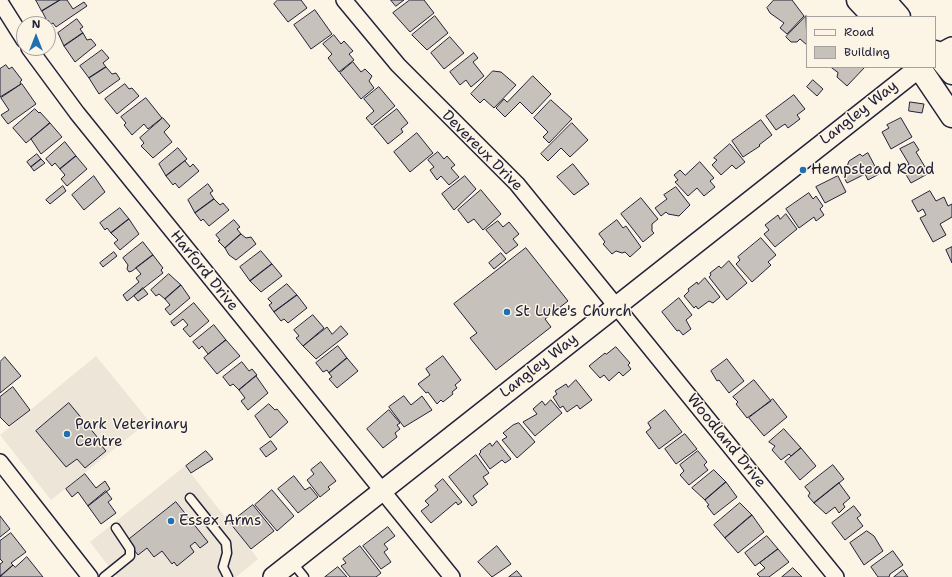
<!DOCTYPE html>
<html>
<head>
<meta charset="utf-8">
<style>
	body { margin:0 }
	#map { position:relative; width:952px; height:577px; overflow:hidden; background:#fcf5e5; font-family:"Shantell Sans",sans-serif }
	canvas { display:block }
	.legend { position:absolute; left:806px; top:16px; width:130px; height:52px; box-sizing:border-box; background:#fcf5e5; border:1px solid #a5a1a1; margin:0; padding:5px 7px; list-style:none; font-size:12px; color:#22223b }
	.legend li { display:flex; align-items:center; gap:8px; height:20px }
	.legend b { width:20px; border:1px solid #a5a1a1 }
	.north { position:absolute; left:16px; top:16px; width:40px; height:40px; box-sizing:border-box; background:#fcf5e5; border:1px solid #a5a1a1; border-radius:50%; rotate:0deg; font-size:11px; font-weight:700; line-height:16px; text-align:center; color:#22223b }
	.north::after { content:''; display:block; margin:auto; width:14px; height:18px; background:#1f6fb2; clip-path:polygon(50% 0,100% 100%,50% 72%,0 100%) }
</style>
</head>
<body>
<div id="map">
<canvas width="952" height="577"></canvas>
<ul class="legend">
<li><b style="height:5px;background:#fcf5e5"></b>Road</li>
<li><b style="height:11px;background:#c6c1bb"></b>Building</li>
</ul>
<div class="north">N</div>
</div>
<script>
const c = document.querySelector('canvas').getContext('2d');
c.lineJoin = 'round';
function fill(path, color) { c.fillStyle = color; c.fill(path, 'evenodd'); }
function stroke(path, color, width, dash) { c.strokeStyle = color; c.lineWidth = width; c.lineCap = dash ? 'butt' : 'round'; c.setLineDash(dash || []); c.stroke(path); }
function drawText(font, color, halo, rows, align = 'center') {
  c.font = font + ' "Shantell Sans",sans-serif'; c.lineWidth = 3; c.setLineDash([]); c.textBaseline = 'middle'; c.strokeStyle = halo; c.fillStyle = color; for (const [text, x, y, turn = 0] of rows) {
    c.save(); c.translate(x, y); c.rotate((+turn || 0) * Math.PI / 180); c.textAlign = isNaN(turn) ? turn : align; if (halo) c.strokeText(text, 0, 0); c.fillText(text, 0, 0); c.restore();
  }
}
fill(new Path2D(`
	M 96,356 L 149,421 L 51,500 L 0,435 Z
	M 185,466 L 258,559 L 236,577 L 117,577 L 90,542 Z`), '#ece5d8');
const building = new Path2D(`
	M 36,0 L 60,0 L 42,11 Z
	M 60,0 L 67,0 L 73,9 L 84,2 L 87,6 L 56,27 L 53,23 L 51,24 L 48,20 L 47,21 L 42,11 Z
	M 278,0 L 301,0 L 307,8 L 288,22 L 274,4 Z
	M 391,0 L 404,0 L 396,6 Z
	M 410,0 L 424,0 L 434,13 L 410,32 L 393,13 Z
	M 774,0 L 792,0 L 804,16 L 787,34 L 780,28 L 784,23 L 770,13 L 767,8 Z
	M 315,10 L 332,34 L 311,49 L 294,25 Z
	M 435,16 L 448,33 L 427,50 L 412,35 Z
	M 806,16 L 807,45 L 800,39 L 797,42 L 791,42 L 786,37 Z
	M 77,19 L 83,27 L 80,29 L 83,33 L 64,46 L 58,33 Z
	M 83,33 L 87,40 L 91,39 L 96,45 L 75,62 L 64,46 Z
	M 334,35 L 341,44 L 344,41 L 353,51 L 349,54 L 354,60 L 339,72 L 328,58 L 332,54 L 323,44 Z
	M 450,37 L 464,53 L 444,69 L 431,53 Z
	M 102,50 L 109,58 L 103,63 L 106,67 L 89,78 L 80,66 Z
	M 474,53 L 478,58 L 473,62 L 484,76 L 471,87 L 466,80 L 460,85 L 450,72 Z
	M 353,62 L 361,72 L 365,69 L 372,76 L 369,81 L 374,88 L 361,99 L 340,73 Z
	M 6,65 L 9,69 L 12,67 L 22,80 L 20,82 L 21,84 L 0,97 L 0,69 Z
	M 106,67 L 112,74 L 116,73 L 120,79 L 99,94 L 89,78 Z
	M 831,67 L 865,67 L 847,86 L 837,77 L 838,73 Z
	M 493,71 L 501,72 L 516,85 L 494,108 L 484,99 L 480,103 L 471,94 Z
	M 533,76 L 551,94 L 532,114 L 520,102 L 505,117 L 496,108 L 504,99 L 507,102 Z
	M 813,80 L 823,89 L 817,96 L 807,87 Z
	M 22,84 L 36,104 L 8,124 L 1,115 L 9,110 L 1,98 Z
	M 125,84 L 129,89 L 132,88 L 139,96 L 117,114 L 105,99 Z
	M 379,87 L 395,106 L 372,125 L 366,118 L 374,111 L 364,99 Z
	M 794,95 L 805,109 L 797,115 L 800,119 L 788,128 L 785,124 L 776,130 L 766,116 Z
	M 146,98 L 162,118 L 148,129 L 144,124 L 132,135 L 124,125 L 126,123 L 121,117 Z
	M 551,100 L 572,119 L 549,143 L 543,137 L 548,132 L 534,118 Z
	M 910,102 L 924,104 L 922,113 L 909,111 Z
	M 35,109 L 39,113 L 40,112 L 50,123 L 26,143 L 13,128 Z
	M 397,109 L 408,123 L 401,129 L 403,132 L 388,144 L 374,127 Z
	M 163,118 L 170,126 L 164,132 L 172,142 L 153,158 L 141,146 L 144,143 L 140,138 Z
	M 901,118 L 912,137 L 891,149 L 882,132 L 889,128 L 887,125 Z
	M 761,120 L 772,135 L 759,145 L 760,146 L 743,157 L 732,141 Z
	M 50,123 L 62,137 L 41,154 L 31,139 Z
	M 572,123 L 588,140 L 570,157 L 561,148 L 548,161 L 541,154 Z
	M 417,133 L 433,153 L 410,172 L 394,152 Z
	M 65,142 L 76,156 L 60,169 L 55,163 L 52,166 L 46,159 Z
	M 914,142 L 919,150 L 916,152 L 925,167 L 928,166 L 931,172 L 911,183 L 902,168 L 909,164 L 900,149 Z
	M 730,144 L 745,162 L 736,169 L 732,165 L 721,175 L 712,165 L 717,160 L 714,158 Z
	M 178,148 L 187,159 L 166,176 L 159,164 Z
	M 438,152 L 444,159 L 447,156 L 455,165 L 451,168 L 459,177 L 449,185 L 441,176 L 437,180 L 430,170 L 434,167 L 428,160 Z
	M 868,153 L 879,174 L 868,180 L 865,174 L 847,183 L 843,176 L 848,173 L 846,169 L 849,161 L 860,154 L 862,156 Z
	M 37,154 L 41,159 L 31,167 L 27,162 Z
	M 76,156 L 87,169 L 67,186 L 61,179 L 65,175 L 60,169 Z
	M 41,159 L 45,163 L 34,171 L 31,167 Z
	M 185,161 L 190,167 L 193,164 L 199,171 L 179,188 L 175,183 L 173,185 L 166,176 Z
	M 700,162 L 714,178 L 710,181 L 715,187 L 704,196 L 697,188 L 688,196 L 675,182 L 678,180 L 674,175 L 680,170 L 685,175 Z
	M 573,164 L 589,184 L 574,195 L 557,177 Z
	M 94,176 L 105,192 L 84,210 L 72,195 Z
	M 465,176 L 476,189 L 454,210 L 442,194 Z
	M 838,176 L 846,192 L 825,203 L 816,187 Z
	M 208,184 L 213,191 L 210,193 L 214,199 L 195,213 L 188,200 Z
	M 63,186 L 66,191 L 50,204 L 46,200 Z
	M 676,187 L 690,205 L 679,216 L 668,214 L 666,212 L 661,216 L 655,208 L 667,199 L 664,195 Z
	M 481,190 L 501,214 L 483,230 L 474,219 L 468,223 L 458,210 Z
	M 930,191 L 936,201 L 944,197 L 948,206 L 952,204 L 952,217 L 940,224 L 946,235 L 933,242 L 920,218 L 926,215 L 923,209 L 918,212 L 912,201 Z
	M 809,193 L 813,199 L 816,196 L 823,206 L 820,209 L 824,215 L 816,221 L 814,217 L 799,228 L 786,209 Z
	M 641,198 L 658,219 L 652,224 L 652,231 L 654,233 L 643,242 L 621,214 Z
	M 214,199 L 220,205 L 223,203 L 229,210 L 209,226 L 203,219 L 201,221 L 195,213 Z
	M 120,208 L 129,219 L 111,233 L 107,228 L 105,230 L 100,223 Z
	M 786,214 L 797,229 L 775,247 L 764,234 L 769,230 L 765,225 L 778,215 L 780,219 Z
	M 129,219 L 139,234 L 120,250 L 114,243 L 118,240 L 111,233 Z
	M 234,220 L 240,227 L 237,229 L 241,234 L 225,248 L 218,241 L 220,240 L 216,235 Z
	M 617,220 L 623,228 L 626,226 L 641,247 L 630,257 L 625,252 L 622,253 L 616,251 L 612,254 L 603,244 L 605,242 L 599,234 Z
	M 498,221 L 503,227 L 509,222 L 519,234 L 513,239 L 518,245 L 506,254 L 486,230 Z
	M 241,234 L 246,238 L 251,237 L 256,244 L 236,260 L 229,255 L 225,248 Z
	M 761,238 L 776,255 L 768,262 L 771,265 L 752,282 L 736,264 L 740,260 L 738,257 Z
	M 143,242 L 153,255 L 132,271 L 129,272 L 127,269 L 128,265 L 123,258 Z
	M 952,247 L 952,263 L 946,250 Z
	M 526,248 L 568,301 L 545,319 L 551,327 L 496,370 L 470,338 L 477,333 L 454,304 Z
	M 261,251 L 272,264 L 250,281 L 240,267 Z
	M 114,252 L 117,256 L 103,267 L 100,263 Z
	M 501,253 L 506,259 L 494,269 L 489,263 Z
	M 153,255 L 163,268 L 161,270 L 163,273 L 127,301 L 123,295 L 139,282 L 136,278 L 141,274 L 136,268 Z
	M 729,261 L 747,283 L 727,300 L 709,277 L 711,275 L 710,273 L 719,266 L 721,268 Z
	M 272,264 L 282,276 L 261,292 L 250,281 Z
	M 169,274 L 181,285 L 165,299 L 159,294 L 156,296 L 151,290 Z
	M 705,278 L 720,297 L 713,303 L 709,301 L 698,309 L 696,306 L 694,308 L 684,296 L 689,291 L 688,289 L 697,282 L 698,284 Z
	M 287,284 L 297,295 L 274,312 L 269,305 L 272,303 L 268,299 Z
	M 181,285 L 190,298 L 170,315 L 165,309 L 170,305 L 165,299 Z
	M 143,288 L 148,294 L 138,301 L 134,296 Z
	M 297,295 L 307,308 L 288,323 L 284,319 L 281,321 L 274,312 Z
	M 679,298 L 692,315 L 686,320 L 691,329 L 683,335 L 679,330 L 677,331 L 662,312 Z
	M 194,303 L 209,321 L 190,337 L 183,329 L 188,325 L 183,319 L 174,326 L 171,322 Z
	M 313,315 L 324,328 L 303,346 L 296,338 L 299,336 L 294,330 Z
	M 214,325 L 226,340 L 208,354 L 202,346 L 199,349 L 193,342 Z
	M 341,326 L 348,334 L 316,359 L 303,346 L 327,327 L 332,334 Z
	M 226,340 L 240,356 L 217,374 L 204,358 Z
	M 338,346 L 347,358 L 329,373 L 327,370 L 323,372 L 316,363 Z
	M 616,347 L 630,363 L 628,365 L 631,369 L 623,376 L 619,372 L 609,381 L 604,375 L 600,378 L 589,366 L 605,353 L 606,354 Z
	M 443,356 L 461,380 L 455,385 L 457,388 L 452,392 L 453,394 L 443,402 L 441,400 L 437,404 L 428,392 L 426,393 L 418,384 L 430,375 L 426,369 Z
	M 5,357 L 21,376 L 0,393 L 0,362 Z
	M 347,358 L 358,371 L 337,388 L 329,379 L 332,377 L 329,373 Z
	M 727,359 L 744,381 L 729,393 L 719,380 L 717,381 L 711,371 Z
	M 242,362 L 249,371 L 252,369 L 257,375 L 239,390 L 233,384 L 230,386 L 223,377 Z
	M 256,376 L 268,393 L 248,410 L 241,401 L 245,398 L 239,390 Z
	M 576,380 L 592,400 L 580,409 L 577,405 L 567,412 L 563,406 L 560,408 L 553,397 L 557,394 L 555,391 L 566,384 L 568,387 Z
	M 754,380 L 771,401 L 747,418 L 736,404 L 738,402 L 733,397 Z
	M 13,387 L 30,410 L 9,426 L 0,417 L 0,397 Z
	M 404,396 L 411,405 L 422,396 L 432,410 L 404,427 L 389,407 Z
	M 773,399 L 787,417 L 764,436 L 749,418 Z
	M 551,400 L 562,413 L 535,436 L 523,422 L 537,414 L 533,409 L 542,401 L 545,405 Z
	M 69,403 L 98,438 L 96,439 L 106,451 L 85,468 L 77,459 L 66,467 L 36,431 Z
	M 269,404 L 275,410 L 277,409 L 288,422 L 270,438 L 255,416 Z
	M 389,410 L 400,423 L 397,425 L 400,429 L 395,433 L 397,437 L 383,448 L 367,429 Z
	M 665,410 L 682,432 L 659,449 L 646,432 L 651,428 L 648,423 Z
	M 519,423 L 535,442 L 517,458 L 502,440 L 507,437 L 503,433 L 513,425 Z
	M 784,429 L 801,448 L 791,456 L 789,454 L 781,460 L 772,450 L 775,446 L 769,442 Z
	M 685,434 L 697,449 L 676,464 L 665,449 Z
	M 271,441 L 277,449 L 266,457 L 260,449 Z
	M 497,441 L 511,459 L 505,463 L 502,460 L 490,469 L 479,454 L 481,452 L 480,451 L 490,443 L 492,446 Z
	M 801,448 L 816,466 L 800,480 L 785,462 Z
	M 206,451 L 213,459 L 191,473 L 186,466 Z
	M 698,451 L 707,462 L 704,465 L 708,470 L 689,485 L 680,475 L 684,471 L 680,465 Z
	M 476,455 L 489,473 L 483,477 L 488,484 L 473,496 L 477,502 L 472,506 L 449,477 Z
	M 321,462 L 336,481 L 328,487 L 330,489 L 320,497 L 307,480 L 314,474 L 311,470 Z
	M 833,465 L 844,479 L 814,503 L 808,496 L 810,493 L 805,487 Z
	M 714,470 L 726,482 L 705,500 L 692,488 Z
	M 85,474 L 96,488 L 105,481 L 110,489 L 88,506 L 78,492 L 72,497 L 66,489 Z
	M 294,476 L 305,490 L 310,487 L 318,497 L 298,513 L 278,489 Z
	M 443,479 L 462,502 L 458,505 L 456,502 L 431,523 L 421,511 L 429,505 L 425,501 L 438,490 L 435,486 Z
	M 726,482 L 737,497 L 714,515 L 707,506 L 709,505 L 705,500 Z
	M 839,483 L 850,498 L 843,504 L 845,507 L 839,513 L 835,507 L 826,514 L 814,503 Z
	M 272,490 L 294,516 L 277,531 L 255,505 Z
	M 106,491 L 112,499 L 108,502 L 116,513 L 101,524 L 88,506 Z
	M 176,502 L 208,542 L 200,548 L 195,542 L 190,546 L 194,552 L 177,566 L 174,562 L 172,564 L 162,551 L 154,557 L 147,548 L 138,555 L 127,541 Z
	M 740,503 L 752,515 L 725,538 L 714,525 Z
	M 253,505 L 274,531 L 251,549 L 230,523 Z
	M 854,506 L 861,515 L 857,518 L 863,526 L 845,540 L 832,523 Z
	M 752,515 L 764,532 L 738,553 L 725,538 Z
	M 0,516 L 10,529 L 0,537 Z
	M 388,527 L 395,536 L 384,544 L 388,549 L 384,552 L 391,562 L 381,569 L 363,546 Z
	M 867,531 L 874,536 L 883,551 L 864,565 L 850,543 Z
	M 11,533 L 26,552 L 11,563 L 13,565 L 0,576 L 0,564 L 3,562 L 0,559 L 0,541 Z
	M 767,536 L 778,549 L 755,566 L 745,553 Z
	M 360,546 L 381,573 L 376,577 L 350,577 L 341,566 L 346,563 L 343,559 Z
	M 497,546 L 511,564 L 492,577 L 478,562 Z
	M 778,549 L 789,562 L 769,577 L 760,577 L 757,574 L 765,568 L 760,563 Z
	M 893,551 L 903,565 L 890,574 L 889,577 L 878,577 L 871,567 Z
	M 27,557 L 43,577 L 0,577 L 13,565 L 15,567 Z
	M 338,567 L 347,577 L 325,577 Z
	M 793,568 L 802,577 L 782,577 Z
	M 903,570 L 908,577 L 894,577 Z
	M 517,571 L 522,577 L 509,577 Z`);
fill(building, '#c6c1bb');
stroke(building, '#22223b', 1);
const service = new Path2D(`
	M 190,498 L 226,543 L 227,553 L 223,567 L 228,577
	M 292,562 L 304,577
	M 104,577 L 130,556 L 130,549 L 116,528`);
const minor = new Path2D(`
	M 344,0 L 398,65 L 517,184 L 836,577
	M 0,2 L 24,40
	M 29,48 L 77,113 L 452,577
	M 0,462 L 90,577`);
const tertiary = new Path2D(`
	M 935,56 L 952,47
	M 273,577 L 920,67`);
const primary = new Path2D(`
	M 858,0 L 874,17
	M 884,0 L 899,17
	M 935,52 L 952,73
	M 919,67 L 952,116`);
stroke(service, '#22223b', 11);
stroke(minor, '#22223b', 18);
stroke(tertiary, '#22223b', 22);
stroke(primary, '#22223b', 25);
stroke(service, '#fcf5e5', 8);
stroke(minor, '#fcf5e5', 15);
stroke(tertiary, '#fcf5e5', 19);
stroke(primary, '#fcf5e5', 22);
for (const [x, y, r, color] of [
	[803,170,4,"#1f6fb2"],
	[507,312,4,"#1f6fb2"],
	[67,434,4,"#1f6fb2"],
	[171,521,4,"#1f6fb2"]
]) { const dot = new Path2D(); dot.arc(x, y, r, 0, 2 * Math.PI); c.fillStyle = color; c.fill(dot); stroke(dot, '#fcf5e5', 1.5); }
drawText('15px', '#22223b', '#fcf5e5', [
	["Langley Way",859,113,-38],
	["Devereux Drive",482,151,45],
	["Harford Drive",204,271,51],
	["Langley Way",539,366,-38],
	["Woodland Drive",726,441,51]
]);
drawText('15px', '#22223b', '#fcf5e5', [
	["Hempstead Road",811,170],
	["St Luke's Church",515,312],
	["Park Veterinary",75,425],
	["Centre",75,442],
	["Essex Arms",179,521]
], 'left');
</script>
</body>
</html>
